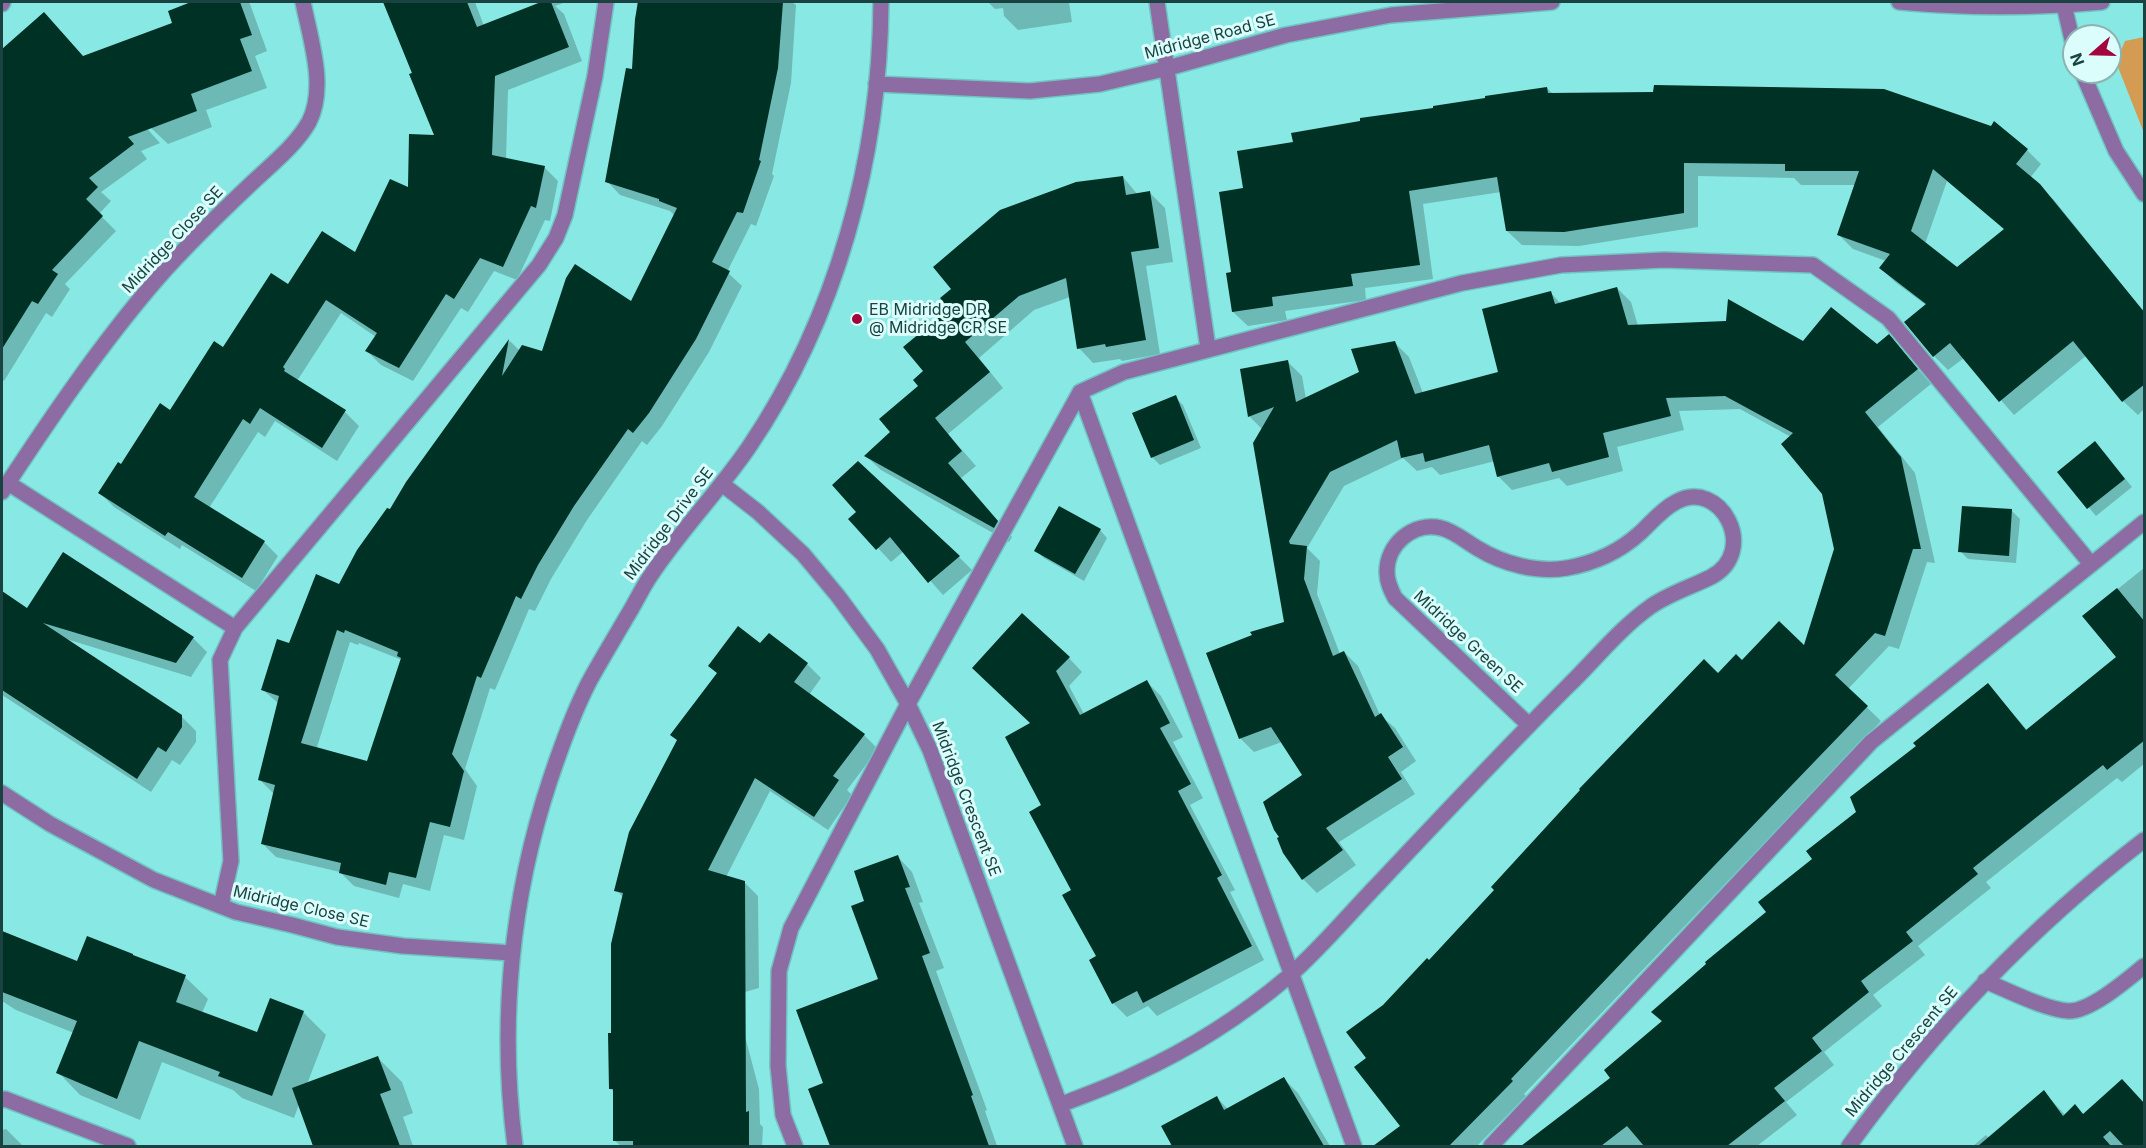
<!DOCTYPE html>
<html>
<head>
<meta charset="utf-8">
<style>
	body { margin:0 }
	#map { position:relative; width:2146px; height:1148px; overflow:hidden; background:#88e8e4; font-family:Inter,sans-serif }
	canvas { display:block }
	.frame { position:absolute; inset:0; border:3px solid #194240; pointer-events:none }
	.north { position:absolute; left:2062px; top:24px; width:60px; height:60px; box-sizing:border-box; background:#dbfefc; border:2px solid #8db3b1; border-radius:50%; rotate:250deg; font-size:16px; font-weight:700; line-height:24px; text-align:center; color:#194240 }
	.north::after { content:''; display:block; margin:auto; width:21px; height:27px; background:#a3063d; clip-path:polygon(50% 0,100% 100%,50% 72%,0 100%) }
</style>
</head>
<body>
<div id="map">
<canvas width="2146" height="1148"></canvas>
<div class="frame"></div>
<div class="north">N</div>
</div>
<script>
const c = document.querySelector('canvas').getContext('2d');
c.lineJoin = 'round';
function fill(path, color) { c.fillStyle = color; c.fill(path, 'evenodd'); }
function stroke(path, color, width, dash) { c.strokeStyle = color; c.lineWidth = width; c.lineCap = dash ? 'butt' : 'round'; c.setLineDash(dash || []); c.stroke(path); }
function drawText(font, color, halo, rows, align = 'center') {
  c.font = font + ' Inter,sans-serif'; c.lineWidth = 6; c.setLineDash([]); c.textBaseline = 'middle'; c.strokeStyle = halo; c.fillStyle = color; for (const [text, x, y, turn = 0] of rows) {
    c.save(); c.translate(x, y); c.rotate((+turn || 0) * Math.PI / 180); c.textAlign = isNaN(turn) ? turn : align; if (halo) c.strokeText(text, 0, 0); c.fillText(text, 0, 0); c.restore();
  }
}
fill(new Path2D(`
	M 2144,37 L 2144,133 L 2116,62 L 2125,41 Z`), '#d49b53');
fill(new Path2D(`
	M 197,2 L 248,2 L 250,4 L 267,51 L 255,56 L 267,88 L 206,110 L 212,127 L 168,144 L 151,128 L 174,23 L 170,11 Z
	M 397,2 L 475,2 L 484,26 L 539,4 L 536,2 L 566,2 L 555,6 L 564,14 L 582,61 L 508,90 L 506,160 L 544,167 L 558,181 L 550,221 L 545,220 L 517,280 L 494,271 L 468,312 L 461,308 L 413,381 L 381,365 L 367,351 L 376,337 L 341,313 L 297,381 L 345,412 L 359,426 L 337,461 L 275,421 L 265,437 L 258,432 L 209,508 L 264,542 L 278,556 L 256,591 L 182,545 L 180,549 L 114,507 L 100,493 L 224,349 L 289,286 L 356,254 L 409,189 L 436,136 L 386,6 Z
	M 637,2 L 792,2 L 796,5 L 791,83 L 772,174 L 774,176 L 756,226 L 751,224 L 727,272 L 742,286 L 709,352 L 662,426 L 647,445 L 642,441 L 587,520 L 551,579 L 535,611 L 529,609 L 495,690 L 490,688 L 465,769 L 477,786 L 464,840 L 444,835 L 430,891 L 403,884 L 399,898 L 354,886 L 340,872 L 276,857 L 263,844 L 274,794 L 260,780 L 279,704 L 262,689 L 290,645 L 340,585 L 390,511 L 407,483 L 510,341 L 520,351 L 543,352 L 632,303 L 675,216 L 670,211 L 620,195 L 607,181 L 632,106 ZM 350,642 L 358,645 L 359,643 L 402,660 L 368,762 L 317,747 Z
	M 988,2 L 1069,2 L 1072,22 L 1018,30 L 1004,16 L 1003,8 L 995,9 Z
	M 44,14 L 160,143 L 141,151 L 147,159 L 101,192 L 111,201 L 99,214 L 116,231 L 65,284 L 70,289 L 52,317 L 46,313 L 4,381 L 2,379 L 2,81 L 24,57 Z
	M 1547,88 L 1553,94 L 2027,150 L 2041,164 L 2030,178 L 2054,200 L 2144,312 L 2144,409 L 2138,415 L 2123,401 L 2087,355 L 2014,415 L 1964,358 L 1948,370 L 1934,356 L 1926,305 L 1895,282 L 1881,268 L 1886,261 L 1853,249 L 1839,235 L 1856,185 L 1801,185 L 1794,178 L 1698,176 L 1698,227 L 1579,246 L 1522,245 L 1507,231 L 1501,192 L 1423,204 L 1433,279 L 1365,288 L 1366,300 L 1285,311 L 1287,320 L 1248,326 L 1233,312 L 1233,273 L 1244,190 L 1295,144 L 1435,109 ZM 1947,181 L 2005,230 L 1957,269 L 1925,244 Z
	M 1123,177 L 1138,195 L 1150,193 L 1165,208 L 1173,262 L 1146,266 L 1160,354 L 1122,361 L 1120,359 L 1093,363 L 1079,348 L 1070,297 L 1034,310 L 979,358 L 1003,388 L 948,434 L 976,466 L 961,478 L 1012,537 L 1009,542 L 881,470 L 866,456 L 892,432 L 920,386 Z
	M 1617,288 L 1631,302 L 1638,326 L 1804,343 L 1877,346 L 1889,336 L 1931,384 L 1878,427 L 1915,473 L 1935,563 L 1927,562 L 1899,649 L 1889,646 L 1848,689 L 1881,721 L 1524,1094 L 1526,1096 L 1477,1146 L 1391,1146 L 1385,1139 L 1402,1127 L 1368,1058 L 1384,1006 L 1718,675 L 1742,662 L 1804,647 L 1836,549 L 1824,493 L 1791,437 L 1740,409 L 1679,411 L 1684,430 L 1617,447 L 1623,471 L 1567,486 L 1559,478 L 1512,490 L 1498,476 L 1495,461 L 1440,475 L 1432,467 L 1417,471 L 1403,458 L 1344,486 L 1307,548 L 1320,561 L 1317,594 L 1340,654 L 1344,652 L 1358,666 L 1380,715 L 1395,728 L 1416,761 L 1401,772 L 1415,794 L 1339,842 L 1356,865 L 1317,893 L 1303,879 L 1304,775 L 1282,742 L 1254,752 L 1240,738 L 1286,623 L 1262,429 L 1250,417 L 1241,370 L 1288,362 L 1302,376 L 1306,399 L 1361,373 L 1395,343 L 1409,357 L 1423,393 L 1500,373 L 1551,293 L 1561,304 Z
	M 1175,397 L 1183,405 L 1201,448 L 1160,465 L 1152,457 Z
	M 2103,451 L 2132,487 L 2096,516 L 2059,472 Z
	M 2012,511 L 2020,519 L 2016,563 L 1968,559 L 1960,551 Z
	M 851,519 L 959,557 L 972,570 L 943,595 L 904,551 L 891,562 Z
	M 1100,530 L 1107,538 L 1084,581 L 1044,558 L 1036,551 Z
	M 2144,568 L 2144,764 L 2122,782 L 2117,778 L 1986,882 L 1991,888 L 1918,946 L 1925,955 L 1873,995 L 1882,1006 L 1824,1052 L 1834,1065 L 1786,1102 L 1797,1115 L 1757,1146 L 1538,1146 L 1612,1078 L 1663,1023 L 1653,1013 L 1768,912 L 1918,746 L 1988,685 L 2028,731 L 2118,657 L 2084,616 Z
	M 4,595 L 28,610 L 193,638 L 207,652 L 191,677 L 66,639 L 181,716 L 196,731 L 196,742 L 180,765 L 172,760 L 151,792 L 2,695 L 2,599 Z
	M 769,635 L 807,664 L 821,678 L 809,695 L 864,735 L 878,749 L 847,790 L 852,795 L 828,830 L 770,791 L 726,877 L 744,882 L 758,896 L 759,988 L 734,995 L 759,1089 L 760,1124 L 763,1127 L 762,1146 L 621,1146 L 615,1141 L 615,1093 L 610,1088 L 612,1035 L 624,898 L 616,890 L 761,645 Z
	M 1069,658 L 1082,672 L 1069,686 L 1084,714 L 1147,682 L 1161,696 L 1183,737 L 1173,742 L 1203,798 L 1190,805 L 1235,890 L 1230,892 L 1264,960 L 1157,1016 L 1148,1006 L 1127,1017 L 1113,1003 L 1043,806 L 1032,724 L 988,681 Z
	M 898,857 L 912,872 L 923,902 L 919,903 L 944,968 L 936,971 L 987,1110 L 985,1111 L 997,1146 L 832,1146 L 810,1090 L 824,1084 L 880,980 L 866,902 Z
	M 2,931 L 78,963 L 185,977 L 208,999 L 202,1013 L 257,1034 L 303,1012 L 326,1035 L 307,1084 L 378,1058 L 402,1082 L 413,1113 L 403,1117 L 413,1146 L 315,1146 L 299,1104 L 294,1118 L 242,1098 L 233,1090 L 162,1062 L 140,1120 L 80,1095 L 58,1072 L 74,1033 L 16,1010 L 2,1001 Z
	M 1284,1079 L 1298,1093 L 1330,1146 L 1169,1146 L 1217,1098 L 1228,1109 Z
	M 2044,1092 L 2065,1115 L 2144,1136 L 2133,1146 L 1973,1146 L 1986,1135 L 1990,1139 Z
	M 6,1129 L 23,1146 L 2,1146 L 2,1130 Z`), '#0003');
fill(new Path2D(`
	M 191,2 L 240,2 L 252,35 L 240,39 L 252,71 L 191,94 L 197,111 L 128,137 L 134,144 L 89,178 L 98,187 L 86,199 L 103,216 L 52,270 L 58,274 L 38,304 L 32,301 L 2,349 L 2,49 L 44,12 L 83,56 L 172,23 L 168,11 Z
	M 383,2 L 467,2 L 477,27 L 541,2 L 551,2 L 569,47 L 495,76 L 492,155 L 545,166 L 536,208 L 531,206 L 503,267 L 480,258 L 454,299 L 446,294 L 399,368 L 365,351 L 377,333 L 326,300 L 283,367 L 285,369 L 284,371 L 346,410 L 322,448 L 260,408 L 250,424 L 243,419 L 194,497 L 265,541 L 242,578 L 168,532 L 165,536 L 98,493 L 118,462 L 121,464 L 160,403 L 170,410 L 214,341 L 223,347 L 271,273 L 288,284 L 322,231 L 355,252 L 390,179 L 408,187 L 409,134 L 434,135 L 409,74 L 412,73 Z
	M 638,2 L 783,2 L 778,68 L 759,160 L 761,161 L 743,213 L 737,212 L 712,262 L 730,271 L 696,339 L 649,413 L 633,433 L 628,429 L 574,506 L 538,565 L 521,599 L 516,596 L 481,678 L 477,676 L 452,754 L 464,771 L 450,827 L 430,822 L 416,878 L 389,872 L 386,885 L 339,873 L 341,863 L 261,844 L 275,785 L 258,780 L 279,696 L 261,690 L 277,639 L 289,643 L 316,574 L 339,584 L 357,550 L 387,508 L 390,509 L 406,482 L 509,339 L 502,376 L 522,345 L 542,351 L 566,278 L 575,264 L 631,301 L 677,208 L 659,201 L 659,199 L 605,182 L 626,68 L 632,69 L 635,19 ZM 337,630 L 344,633 L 345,630 L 398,652 L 397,656 L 401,658 L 367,761 L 301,743 Z
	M 1654,85 L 1884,89 L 1991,126 L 1994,121 L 2028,149 L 2016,164 L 2040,184 L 2145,313 L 2145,384 L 2122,402 L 2073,341 L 1999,402 L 1950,343 L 1933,357 L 1904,322 L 1926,304 L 1879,268 L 1890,254 L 1837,235 L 1859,171 L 1785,171 L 1785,164 L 1684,163 L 1684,213 L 1564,232 L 1506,231 L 1497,177 L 1409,191 L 1420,265 L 1351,274 L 1353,286 L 1272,297 L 1273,306 L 1232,312 L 1226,273 L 1231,272 L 1219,192 L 1243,188 L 1237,151 L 1293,142 L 1291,133 L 1360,121 L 1360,118 L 1433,108 L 1433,106 L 1485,98 L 1485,96 L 1547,87 L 1548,93 L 1653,92 ZM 1933,169 L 2004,229 L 1957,267 L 1911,231 Z
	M 1123,176 L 1126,195 L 1150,191 L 1159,248 L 1131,252 L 1146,340 L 1106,347 L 1105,344 L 1077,349 L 1066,278 L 1019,296 L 965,342 L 990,372 L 935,418 L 962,451 L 948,463 L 998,521 L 994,528 L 864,456 L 890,432 L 879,419 L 918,386 L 913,380 L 923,371 L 903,347 L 949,309 L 940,298 L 951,289 L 933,267 L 1000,210 L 1076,182 Z
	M 1617,287 L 1628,325 L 1726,321 L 1728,299 L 1803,341 L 1831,307 L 1877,344 L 1889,334 L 1918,369 L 1865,412 L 1901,457 L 1921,549 L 1913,549 L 1885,636 L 1875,633 L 1835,675 L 1868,706 L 1687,894 L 1511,1079 L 1513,1081 L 1449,1146 L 1373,1146 L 1400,1126 L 1354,1067 L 1366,1058 L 1346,1032 L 1383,1005 L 1427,958 L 1429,960 L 1494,890 L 1491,887 L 1580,790 L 1579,789 L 1704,659 L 1718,673 L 1736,654 L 1742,660 L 1779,621 L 1804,645 L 1834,549 L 1822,494 L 1781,444 L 1793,433 L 1725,396 L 1666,398 L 1671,416 L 1603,433 L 1609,457 L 1552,472 L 1549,463 L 1497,477 L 1489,445 L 1425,462 L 1423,453 L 1401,458 L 1397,440 L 1330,472 L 1289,541 L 1290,544 L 1307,546 L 1304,579 L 1333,656 L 1344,651 L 1375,717 L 1381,713 L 1403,747 L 1388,757 L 1402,779 L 1326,828 L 1343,850 L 1302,880 L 1283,853 L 1277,838 L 1279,837 L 1274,830 L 1263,802 L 1302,775 L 1271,727 L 1239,739 L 1206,653 L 1252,635 L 1250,632 L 1284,622 L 1253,443 L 1274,407 L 1248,417 L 1240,369 L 1288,360 L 1296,402 L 1359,372 L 1351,349 L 1395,341 L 1415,394 L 1498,372 L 1482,309 L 1551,291 L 1555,304 Z
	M 1176,395 L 1194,440 L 1151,458 L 1132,413 Z
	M 2095,441 L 2125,479 L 2087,509 L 2057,472 Z
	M 858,461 L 960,556 L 928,583 L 890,537 L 876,550 L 848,519 L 856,512 L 832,485 Z
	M 1059,506 L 1101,529 L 1075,574 L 1034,551 Z
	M 1962,506 L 2012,509 L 2009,556 L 1958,552 Z
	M 63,552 L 194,637 L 176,663 L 43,623 L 182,715 L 182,727 L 166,752 L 158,747 L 137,779 L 2,690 L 2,591 L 27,608 Z
	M 2117,588 L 2145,622 L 2145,740 L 2107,770 L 2103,765 L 2038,816 L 1973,868 L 1978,874 L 1906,932 L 1913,941 L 1861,981 L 1869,992 L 1812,1038 L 1822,1051 L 1774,1088 L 1785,1101 L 1727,1146 L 1644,1146 L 1627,1126 L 1601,1146 L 1521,1146 L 1610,1078 L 1604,1070 L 1662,1021 L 1651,1012 L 1706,964 L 1705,962 L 1766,912 L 1758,902 L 1812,859 L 1806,851 L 1856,812 L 1850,797 L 1916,746 L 1913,743 L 1988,683 L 2026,730 L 2116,657 L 2082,616 Z
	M 1022,613 L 1070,657 L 1056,671 L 1080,715 L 1147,680 L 1170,723 L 1160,728 L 1191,784 L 1178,791 L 1222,875 L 1217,878 L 1252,946 L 1143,1003 L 1137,991 L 1112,1004 L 1089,960 L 1096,956 L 1062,895 L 1071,890 L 1029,812 L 1041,805 L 1005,737 L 1030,723 L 972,668 Z
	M 738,626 L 760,643 L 769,633 L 808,663 L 794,682 L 865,734 L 833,776 L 839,780 L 814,817 L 755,778 L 708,870 L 745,881 L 746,1112 L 749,1111 L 749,1146 L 633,1146 L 633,1141 L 613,1141 L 613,1089 L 609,1089 L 608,1033 L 611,1033 L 611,944 L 623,893 L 614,891 L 629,832 L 677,740 L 670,735 L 717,673 L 708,666 Z
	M 898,855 L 910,887 L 905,888 L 930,953 L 922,956 L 973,1095 L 971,1096 L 989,1146 L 830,1146 L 808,1089 L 823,1083 L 796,1010 L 878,979 L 851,906 L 864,901 L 854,871 Z
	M 2,931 L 77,961 L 87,936 L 133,954 L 133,955 L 186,975 L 176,1002 L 257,1032 L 270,998 L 304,1011 L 272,1096 L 218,1076 L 220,1072 L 139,1041 L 117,1099 L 56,1073 L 77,1021 L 2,992 Z
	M 378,1056 L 391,1090 L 380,1094 L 400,1146 L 313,1146 L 292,1088 Z
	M 1284,1077 L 1324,1146 L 1172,1146 L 1161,1126 L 1217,1096 L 1224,1110 Z
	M 2122,1079 L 2145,1104 L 2145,1146 L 2124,1146 L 2110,1131 L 2103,1137 L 2111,1146 L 1978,1146 L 2044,1090 L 2063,1116 L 2075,1104 L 2083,1114 Z`), '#003125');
const minor = new Path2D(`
	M 1157,2 L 1208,348
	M 1899,2 C 1964,8 2037,8 2102,2
	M 2,4 L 3,2
	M 2064,5 L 2074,48
	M 2082,72 L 2116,151 L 2144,194
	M 876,84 L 1030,91 L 1100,84 L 1168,68 L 1286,35 L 1391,15 L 1552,2
	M 1080,392 L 1354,1146
	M 8,483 L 235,628
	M 722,484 L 758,512 L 803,554 L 838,596 L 877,649 L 908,704 L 930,750 L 1075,1146
	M 2,492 C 50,419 100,345 157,279 C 187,245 220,213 253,182 C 272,164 296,145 309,122 C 327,87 310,38 303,2
	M 2,793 L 50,824 L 154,880 L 236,912 L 292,925 L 337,937 L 403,946 L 512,953
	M 221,906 L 231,861 L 220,660 L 235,628 L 539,265 L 556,238 L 565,215 L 595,76 L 606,2
	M 1985,981 C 2007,990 2046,1010 2069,1011 C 2091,1011 2127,980 2144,966
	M 2,1100 L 5,1099 L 128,1146
	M 1060,1105 C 1085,1095 1111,1086 1135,1074 C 1190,1049 1243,1015 1289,976 C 1320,949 1350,913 1379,883 C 1441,817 1503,751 1567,687 C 1594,661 1619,629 1650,607 C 1668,594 1691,587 1711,577 C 1760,551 1720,477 1676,502 C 1662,509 1651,523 1640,533 C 1619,552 1595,563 1567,568 C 1537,573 1503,564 1477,548 C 1465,541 1454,531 1441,528 C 1413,521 1386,545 1387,573 C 1387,582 1391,590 1395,598 L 1529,725
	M 515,1146 C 499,1023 511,898 550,780 C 561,747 573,713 589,682 C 601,660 614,639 626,618 C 635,604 642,588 651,575 C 681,530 719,491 749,447 C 837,317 880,157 881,2
	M 795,1146 L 783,1115 L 778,1066 L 779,971 L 791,928 L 908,704 L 1080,392 L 1124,372 L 1462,283 L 1561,265 L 1664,260 L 1813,265 L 1888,318 L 2091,564
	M 1491,1146 L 1871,742 L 2144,522
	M 1849,1146 C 1932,1031 2031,927 2144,840`);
stroke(minor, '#70c3c0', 18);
stroke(minor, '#8d6ba3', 15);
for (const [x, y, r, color] of [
	[857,319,6,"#a3063d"]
]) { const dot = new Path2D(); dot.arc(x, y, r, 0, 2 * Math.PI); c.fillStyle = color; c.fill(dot); stroke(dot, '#dbfefc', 2); }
drawText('16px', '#194240', '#dbfefc', [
	["Midridge Road SE",1210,37,-15],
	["Midridge Close SE",173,240,-47],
	["Midridge Drive SE",669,524,-53],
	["Midridge Green SE",1468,642,43],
	["Midridge Crescent SE",966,799,69],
	["Midridge Close SE",301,907,13],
	["Midridge Crescent SE",1902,1052,-50]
]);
drawText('16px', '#194240', '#dbfefc', [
	["EB Midridge DR",869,310],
	["@ Midridge CR SE",869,328]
], 'left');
</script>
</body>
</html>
